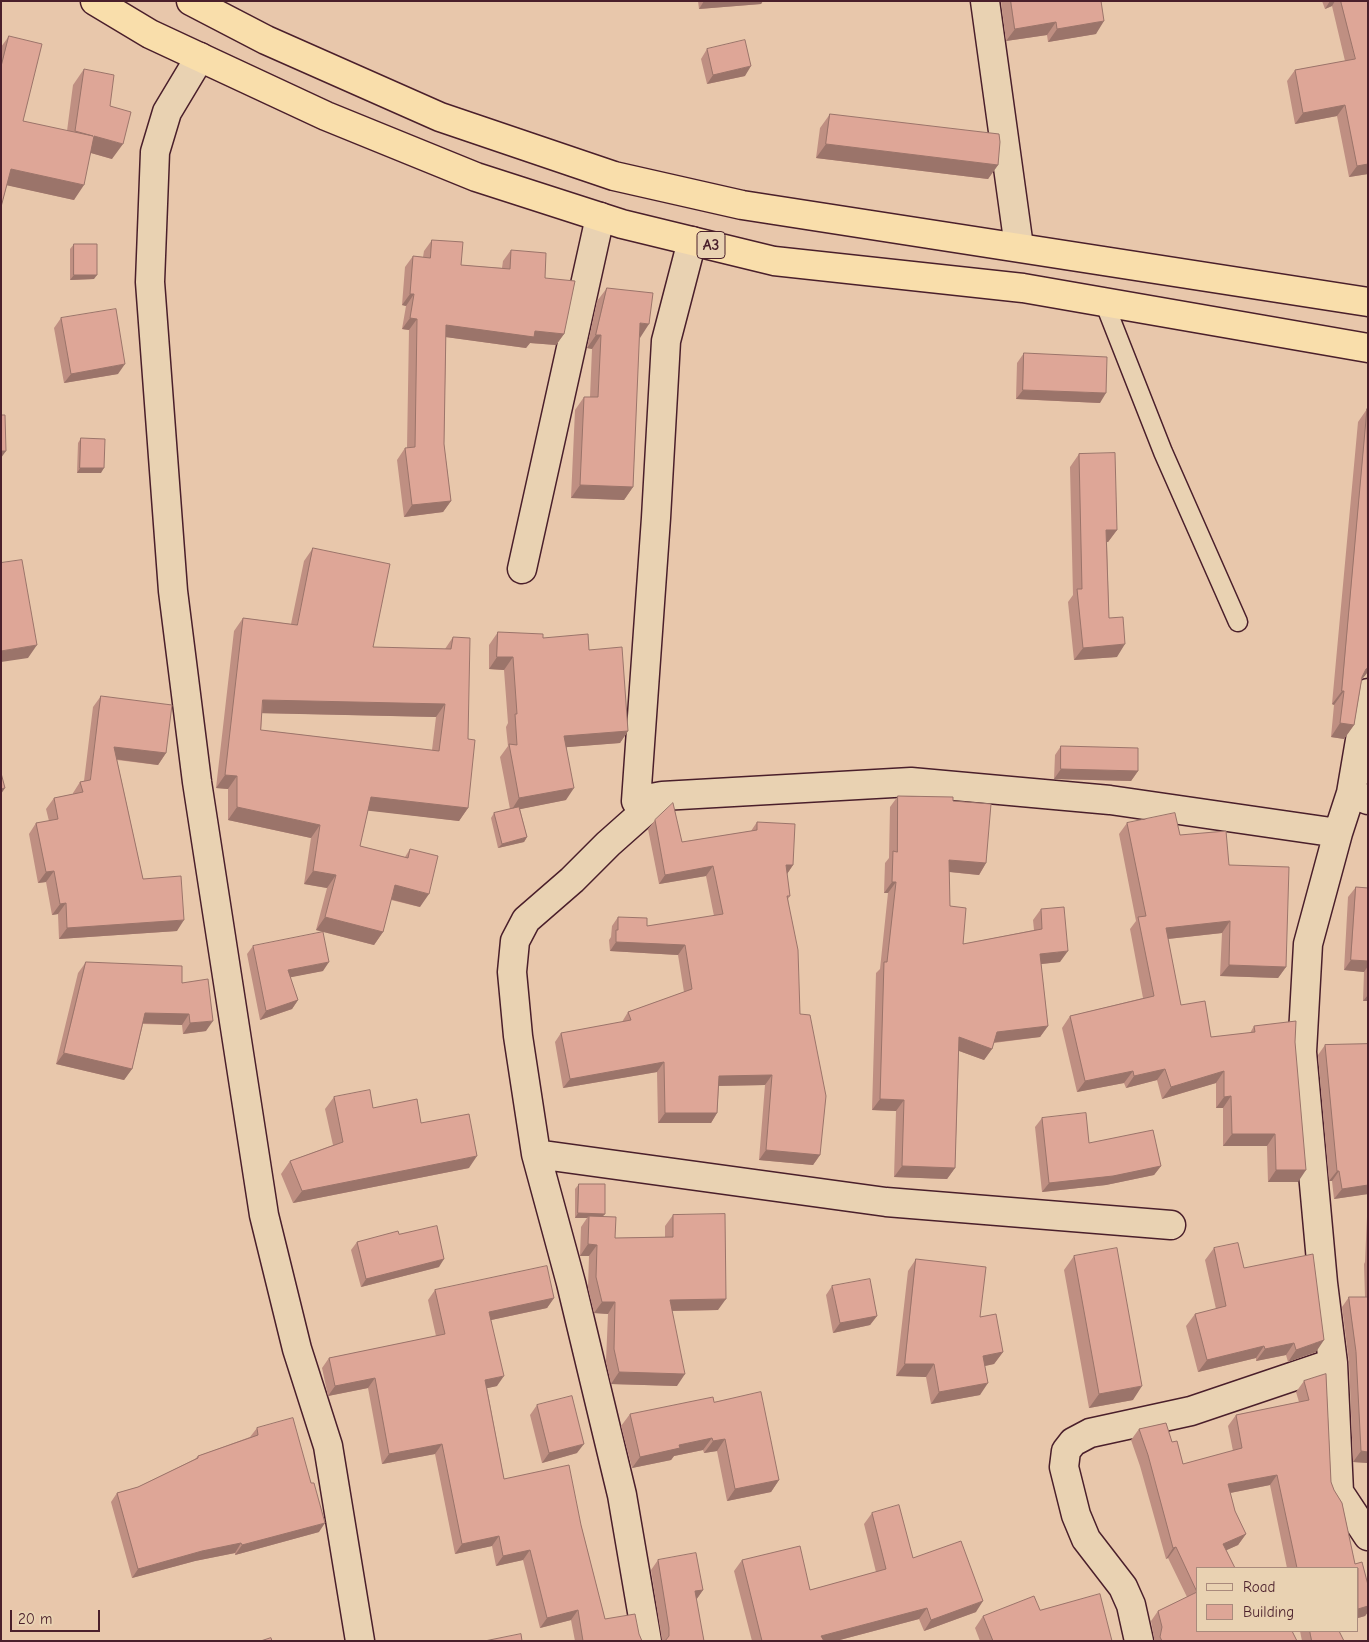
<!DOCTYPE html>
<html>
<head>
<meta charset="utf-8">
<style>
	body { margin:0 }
	#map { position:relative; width:1369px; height:1642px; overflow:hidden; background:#e8c7ab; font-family:"Comic Neue",sans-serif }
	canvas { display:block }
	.frame { position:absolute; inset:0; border:2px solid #4a1f2b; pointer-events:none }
	.legend { position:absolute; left:1196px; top:1567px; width:162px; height:65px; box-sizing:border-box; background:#e9d2b2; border:1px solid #a98a7c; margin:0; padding:6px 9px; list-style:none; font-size:15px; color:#4a1f2b }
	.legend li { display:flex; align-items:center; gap:10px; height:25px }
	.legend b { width:25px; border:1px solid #a98a7c }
	.scale { position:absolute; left:10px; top:1610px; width:90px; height:22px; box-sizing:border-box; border:2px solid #4a1f2b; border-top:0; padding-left:6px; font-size:15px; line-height:18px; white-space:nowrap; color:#4a1f2b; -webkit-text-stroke:4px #e9d2b2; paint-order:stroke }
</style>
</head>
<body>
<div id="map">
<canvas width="1369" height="1642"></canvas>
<div class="frame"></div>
<ul class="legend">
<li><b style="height:6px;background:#e9d2b2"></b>Road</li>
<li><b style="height:14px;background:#dea697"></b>Building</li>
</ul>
<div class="scale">20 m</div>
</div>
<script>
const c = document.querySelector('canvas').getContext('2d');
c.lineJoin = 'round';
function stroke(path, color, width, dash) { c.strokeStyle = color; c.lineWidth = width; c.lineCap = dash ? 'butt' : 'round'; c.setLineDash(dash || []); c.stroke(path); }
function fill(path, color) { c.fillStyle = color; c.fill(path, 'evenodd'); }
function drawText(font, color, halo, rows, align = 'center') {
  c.font = font + ' "Comic Neue",sans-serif'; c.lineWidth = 4; c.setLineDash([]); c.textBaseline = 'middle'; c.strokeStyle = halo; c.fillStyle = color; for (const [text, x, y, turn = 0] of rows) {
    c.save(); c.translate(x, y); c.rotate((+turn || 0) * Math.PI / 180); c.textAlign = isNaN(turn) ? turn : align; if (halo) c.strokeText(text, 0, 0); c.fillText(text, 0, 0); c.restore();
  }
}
const service = new Path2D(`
	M 1104,302 L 1163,452 L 1238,622`);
const minor = new Path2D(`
	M 985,1 L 1019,247
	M 200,57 L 167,112 L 155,152 L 150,282 L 173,591 L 197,782 L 264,1215 L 297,1349 L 328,1446 L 360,1641
	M 522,569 L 600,217
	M 1351,793 L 1368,693
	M 662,796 L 911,782 L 1110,800 L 1338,833
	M 1368,800 L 1351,793 L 1338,833 L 1308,944 L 1302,1052 L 1323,1283 L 1333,1363 L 1339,1492 L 1368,1536
	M 536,1154 L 886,1202 L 1171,1225
	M 647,1641 L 622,1495 L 571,1283 L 536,1154 L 518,1036 L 512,972 L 515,941 L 526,920 L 572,880 L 608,844 L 662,796 L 636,801 L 656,518 L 666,341 L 692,241
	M 1139,1641 L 1131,1605 L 1123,1587 L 1086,1539 L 1076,1515 L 1064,1467 L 1066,1451 L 1073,1442 L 1090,1433 L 1191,1411 L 1333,1363`);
const trunk = new Path2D(`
	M 95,1 L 150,34 L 326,116 L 476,177 L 622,224 L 774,261 L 1023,288 L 1368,348
	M 191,1 L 266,40 L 440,117 L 614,176 L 742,205 L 1368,302`);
stroke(service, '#4a1f2b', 21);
stroke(minor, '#4a1f2b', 31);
stroke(trunk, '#4a1f2b', 31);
stroke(service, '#e9d2b2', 18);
stroke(minor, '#e9d2b2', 28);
stroke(trunk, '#f9deab', 28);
fill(new Path2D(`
	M 698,1 L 763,1 L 761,4 L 699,9 Z
	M 1001,1 L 1101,1 L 1096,34 L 1048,42 L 1047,35 L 1006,41 Z
	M 1322,1 L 1368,1 L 1368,174 L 1349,177 L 1337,116 L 1295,124 L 1287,81 L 1295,70 L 1345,61 L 1332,6 L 1325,9 Z
	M 9,36 L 23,121 L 67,131 L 73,85 L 84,69 L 110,106 L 112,159 L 91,153 L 74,200 L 7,185 L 1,207 L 1,47 Z
	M 707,49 L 745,76 L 707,84 L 701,59 Z
	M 830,114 L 998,165 L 988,179 L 816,158 L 820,128 Z
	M 432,240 L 461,265 L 502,268 L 503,261 L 511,250 L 545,278 L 564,334 L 556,345 L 530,343 L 526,348 L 446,337 L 444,444 L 451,501 L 443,512 L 404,517 L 397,460 L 405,448 L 407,448 L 409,330 L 402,329 L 406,306 L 402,305 L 405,267 L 413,256 L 423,257 L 424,251 Z
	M 74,244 L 94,279 L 70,280 L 70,249 Z
	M 607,288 L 639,337 L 633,487 L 624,500 L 571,498 L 575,410 L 584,397 L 590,397 L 592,349 L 587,348 L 597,301 Z
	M 61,318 L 118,374 L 64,383 L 54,328 Z
	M 1024,353 L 1100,403 L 1016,399 L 1017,363 Z
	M 1367,409 L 1363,678 L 1362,679 L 1354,725 L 1344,739 L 1331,737 L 1334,705 L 1332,704 L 1358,422 Z
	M 81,438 L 101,473 L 77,473 L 78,443 Z
	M 1079,454 L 1117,530 L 1108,542 L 1107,542 L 1109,618 L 1117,657 L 1074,660 L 1068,602 L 1073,595 L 1070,467 Z
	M 313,548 L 373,647 L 445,649 L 453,637 L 468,739 L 468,808 L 459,821 L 368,810 L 360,846 L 405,857 L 410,849 L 420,907 L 391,900 L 383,932 L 374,945 L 316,930 L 327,888 L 304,884 L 311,838 L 228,820 L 228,789 L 216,788 L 234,631 L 243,618 L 291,624 L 304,561 ZM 262,713 L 436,717 L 432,750 L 261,730 Z
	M 498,632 L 543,638 L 589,650 L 628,731 L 620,743 L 567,747 L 566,800 L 520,809 L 527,837 L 524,842 L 498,848 L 491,818 L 494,813 L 510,809 L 500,757 L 508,746 L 506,727 L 508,723 L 504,670 L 489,669 L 489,645 Z
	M 101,696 L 166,753 L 158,765 L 117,760 L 143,879 L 177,931 L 59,939 L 58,914 L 52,915 L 46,882 L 38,883 L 29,834 L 36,823 L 49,821 L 46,809 L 54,798 L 73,794 L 73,793 L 80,782 L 84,781 L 93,707 Z
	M 1061,746 L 1138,771 L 1131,781 L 1054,779 L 1055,755 Z
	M 898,796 L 953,801 L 986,863 L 979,875 L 949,872 L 950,906 L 963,944 L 1034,930 L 1033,920 L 1041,909 L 1060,962 L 1041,964 L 1048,1026 L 1040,1037 L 994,1043 L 992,1049 L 984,1060 L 959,1051 L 955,1168 L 947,1179 L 894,1177 L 896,1111 L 872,1110 L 876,973 L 880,969 L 888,893 L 884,893 L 885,863 L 889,858 L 890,807 Z
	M 655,820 L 682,842 L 751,831 L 757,822 L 793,865 L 787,874 L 790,896 L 788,899 L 800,1014 L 820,1155 L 813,1165 L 759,1160 L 765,1085 L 719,1086 L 717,1113 L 711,1123 L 658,1123 L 657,1072 L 563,1088 L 555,1042 L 561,1033 L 622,1022 L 628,1012 L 684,992 L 678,955 L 610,951 L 609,940 L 611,937 L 612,926 L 618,917 L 647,926 L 714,916 L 706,876 L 659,884 L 648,829 Z
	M 1127,823 L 1180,835 L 1229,865 L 1286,967 L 1278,978 L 1220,976 L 1222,933 L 1168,939 L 1181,1005 L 1211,1037 L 1250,1033 L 1254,1026 L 1295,1042 L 1298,1182 L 1268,1182 L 1267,1146 L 1223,1146 L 1223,1108 L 1216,1108 L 1216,1083 L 1162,1099 L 1157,1080 L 1126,1088 L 1124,1083 L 1077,1092 L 1062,1028 L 1070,1016 L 1143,998 L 1130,929 L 1136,921 L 1119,834 Z
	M 1356,887 L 1368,888 L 1368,1001 L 1363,1001 L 1364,972 L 1344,970 L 1348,897 Z
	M 253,946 L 323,971 L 290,977 L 298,1000 L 292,1009 L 260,1020 L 247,954 Z
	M 86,962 L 182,983 L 206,1031 L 183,1034 L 182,1025 L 143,1024 L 132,1069 L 124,1080 L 56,1064 L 78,973 Z
	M 1368,1044 L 1368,1463 L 1353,1462 L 1349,1362 L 1342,1307 L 1349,1297 L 1365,1297 L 1364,1264 L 1365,1262 L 1368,1194 L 1334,1199 L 1332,1181 L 1329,1181 L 1318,1055 L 1325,1045 Z
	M 334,1097 L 373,1108 L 469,1168 L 293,1203 L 281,1174 L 290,1161 L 333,1145 L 325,1109 Z
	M 1042,1118 L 1089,1143 L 1161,1166 L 1154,1175 L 1106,1185 L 1042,1192 L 1035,1127 Z
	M 579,1184 L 605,1214 L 603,1216 L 615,1238 L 665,1237 L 665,1226 L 673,1215 L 718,1310 L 672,1311 L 677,1386 L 611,1384 L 606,1361 L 608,1314 L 594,1313 L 588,1288 L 589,1256 L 580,1256 L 581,1227 L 587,1218 L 575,1218 L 575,1189 Z
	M 399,1234 L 439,1267 L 361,1287 L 351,1250 L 357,1242 Z
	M 1214,1248 L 1244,1268 L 1316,1352 L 1288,1362 L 1286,1355 L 1256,1361 L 1256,1358 L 1198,1372 L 1186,1326 L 1195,1314 L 1216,1309 L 1205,1260 Z
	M 1074,1256 L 1133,1400 L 1089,1408 L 1064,1270 Z
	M 916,1259 L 980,1317 L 1003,1352 L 994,1364 L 985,1366 L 980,1395 L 931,1404 L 926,1377 L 896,1376 L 908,1271 Z
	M 832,1286 L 877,1316 L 870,1325 L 833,1333 L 826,1295 Z
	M 435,1290 L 554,1298 L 547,1308 L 491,1320 L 497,1386 L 487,1388 L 504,1479 L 581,1525 L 605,1619 L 639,1634 L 642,1641 L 575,1641 L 571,1620 L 540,1628 L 523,1560 L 496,1566 L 492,1546 L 455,1554 L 435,1454 L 382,1464 L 368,1388 L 328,1396 L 322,1368 L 329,1358 L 436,1336 L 428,1300 Z
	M 1326,1374 L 1331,1482 L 1334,1490 L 1342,1503 L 1355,1564 L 1362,1562 L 1368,1585 L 1368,1612 L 1365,1616 L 1358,1618 L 1358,1568 L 1287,1568 L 1270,1485 L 1230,1493 L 1235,1511 L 1246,1534 L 1238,1545 L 1226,1550 L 1235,1568 L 1198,1568 L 1198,1631 L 1292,1631 L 1297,1641 L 1154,1641 L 1154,1638 L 1151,1621 L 1158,1611 L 1187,1597 L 1168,1558 L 1166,1559 L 1140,1466 L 1131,1440 L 1139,1429 L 1166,1423 L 1172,1442 L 1177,1441 L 1183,1464 L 1233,1451 L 1228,1426 L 1236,1415 L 1299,1402 L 1296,1392 L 1304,1381 Z
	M 714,1402 L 779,1480 L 771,1492 L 727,1501 L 717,1451 L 704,1453 L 703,1450 L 674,1456 L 671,1460 L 632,1468 L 621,1426 L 630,1414 Z
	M 537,1405 L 577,1453 L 542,1463 L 530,1415 Z
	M 257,1428 L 319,1532 L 235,1555 L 235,1553 L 195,1561 L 132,1578 L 111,1502 L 117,1493 L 138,1487 L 195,1459 L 198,1456 L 250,1437 Z
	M 872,1513 L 913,1558 L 976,1612 L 924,1631 L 919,1619 L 836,1641 L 752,1641 L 734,1571 L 742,1560 L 810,1590 L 876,1572 L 864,1524 Z
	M 658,1560 L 703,1590 L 696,1600 L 704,1641 L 662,1641 L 651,1570 Z
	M 1040,1610 L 1112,1641 L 980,1641 L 975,1628 L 983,1616 Z
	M 1300,1631 L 1339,1631 L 1344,1641 L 1302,1641 Z`), '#bf8f82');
fill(new Path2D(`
	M 704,1 L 763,1 L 761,4 L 699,9 Z
	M 1330,1 L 1335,1 L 1332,6 L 1325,9 Z
	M 1104,21 L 1096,34 L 1048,42 L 1057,29 Z
	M 1056,22 L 1047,35 L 1006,41 L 1015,29 Z
	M 751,66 L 745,76 L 707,84 L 713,75 Z
	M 1345,105 L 1337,116 L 1295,124 L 1303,113 Z
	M 94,136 L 123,144 L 112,159 L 84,151 Z
	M 826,144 L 998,165 L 988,179 L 816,158 Z
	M 1368,164 L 1368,174 L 1349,177 L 1357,166 Z
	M 11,169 L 84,185 L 74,200 L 1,184 Z
	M 74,275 L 97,275 L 94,279 L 70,280 Z
	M 410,294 L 414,294 L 406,306 L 402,305 Z
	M 410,318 L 417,319 L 409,330 L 402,329 Z
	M 640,323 L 649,324 L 640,338 Z
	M 446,325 L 535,331 L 564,334 L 556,345 L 530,343 L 526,348 L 438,336 Z
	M 596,335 L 601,335 L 592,349 L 587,348 Z
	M 125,364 L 118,374 L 64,383 L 71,374 Z
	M 1023,390 L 1106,393 L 1100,403 L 1016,399 Z
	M 1,451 L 6,451 L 1,458 Z
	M 80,468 L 104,468 L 101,473 L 77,473 Z
	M 580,485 L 633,487 L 624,500 L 571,498 Z
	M 451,501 L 443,512 L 404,517 L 412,505 Z
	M 1106,530 L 1117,530 L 1108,542 L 1097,543 Z
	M 1125,644 L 1117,657 L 1074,660 L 1083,648 Z
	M 37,645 L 28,658 L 1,662 L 1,651 Z
	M 497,657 L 513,657 L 504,670 L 489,669 Z
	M 1368,668 L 1368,672 L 1363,678 L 1356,683 L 1366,669 Z
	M 1342,691 L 1344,691 L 1334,705 L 1332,704 Z
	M 263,700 L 445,704 L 436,717 L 254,713 Z
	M 1340,723 L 1354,725 L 1344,739 L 1331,737 Z
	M 628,731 L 620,743 L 556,748 L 564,736 Z
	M 114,747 L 166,753 L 158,765 L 107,758 Z
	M 1061,769 L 1138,771 L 1131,781 L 1054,779 Z
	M 225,775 L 237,776 L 228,789 L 216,788 Z
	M 5,788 L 1,794 L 1,789 Z
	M 574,788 L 566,800 L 511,811 L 519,798 Z
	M 371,797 L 468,808 L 459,821 L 362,810 Z
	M 237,807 L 320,825 L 311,838 L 228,820 Z
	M 527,837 L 524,842 L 498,848 L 502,844 Z
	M 949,860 L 986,863 L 979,875 L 941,871 Z
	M 786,865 L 793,865 L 787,874 Z
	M 713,866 L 706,876 L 659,884 L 665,875 Z
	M 54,871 L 46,882 L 38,883 L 46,872 Z
	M 313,871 L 336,875 L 327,888 L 304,884 Z
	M 892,882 L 896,882 L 888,893 L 884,893 Z
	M 395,885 L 429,894 L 420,907 L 386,898 Z
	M 66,903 L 58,914 L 52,915 L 60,904 Z
	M 325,917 L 383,932 L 374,945 L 316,930 Z
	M 184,920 L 177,931 L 59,939 L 67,928 Z
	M 1230,921 L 1222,933 L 1158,940 L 1166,928 Z
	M 616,942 L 685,945 L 678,955 L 610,951 Z
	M 1068,951 L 1060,962 L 1032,965 L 1040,954 Z
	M 1351,960 L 1368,961 L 1368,966 L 1364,972 L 1344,970 Z
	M 329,962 L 323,971 L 282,979 L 288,970 Z
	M 1229,965 L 1286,967 L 1278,978 L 1220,976 Z
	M 1368,995 L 1368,1001 L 1363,1001 Z
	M 298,1000 L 292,1009 L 260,1020 L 266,1011 Z
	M 145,1013 L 189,1014 L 182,1025 L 138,1023 Z
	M 213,1021 L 206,1031 L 183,1034 L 190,1023 Z
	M 1048,1026 L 1040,1037 L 989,1043 L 997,1032 Z
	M 959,1037 L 992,1049 L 984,1060 L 951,1048 Z
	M 64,1053 L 132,1069 L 124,1080 L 56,1064 Z
	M 664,1062 L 657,1072 L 563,1088 L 570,1079 Z
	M 1165,1069 L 1157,1080 L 1126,1088 L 1134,1076 Z
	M 1133,1071 L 1124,1083 L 1077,1092 L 1085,1081 Z
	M 1224,1071 L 1216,1083 L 1162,1099 L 1171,1087 Z
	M 772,1075 L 765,1085 L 713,1086 L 719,1076 Z
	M 1231,1096 L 1223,1108 L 1216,1108 L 1224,1097 Z
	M 880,1099 L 904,1100 L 896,1111 L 872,1110 Z
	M 665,1113 L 717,1113 L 711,1123 L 658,1123 Z
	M 1232,1134 L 1275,1134 L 1267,1146 L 1223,1146 Z
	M 766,1150 L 820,1155 L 813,1165 L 759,1160 Z
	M 477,1156 L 469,1168 L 293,1203 L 302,1191 Z
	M 902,1166 L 955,1168 L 947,1179 L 894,1177 Z
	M 1161,1166 L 1154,1175 L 1106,1185 L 1042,1192 L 1049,1183 Z
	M 1276,1170 L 1306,1170 L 1298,1182 L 1268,1182 Z
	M 1337,1171 L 1339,1171 L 1332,1181 L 1329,1181 Z
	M 1368,1185 L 1368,1194 L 1334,1199 L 1342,1189 Z
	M 578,1213 L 605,1214 L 601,1218 L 589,1216 L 587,1218 L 575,1218 Z
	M 588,1244 L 597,1245 L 589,1256 L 580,1256 Z
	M 444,1259 L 439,1267 L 361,1287 L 366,1279 Z
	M 554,1298 L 547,1308 L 482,1322 L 489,1312 Z
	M 726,1299 L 718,1310 L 662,1311 L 670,1300 Z
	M 602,1302 L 615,1302 L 608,1314 L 594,1313 Z
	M 877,1316 L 870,1325 L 833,1333 L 840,1323 Z
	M 1324,1340 L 1316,1352 L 1288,1362 L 1296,1350 Z
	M 1294,1343 L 1286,1355 L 1256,1361 L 1265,1349 Z
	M 1264,1346 L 1256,1358 L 1198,1372 L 1207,1360 Z
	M 1003,1352 L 994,1364 L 975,1368 L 983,1356 Z
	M 905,1364 L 934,1364 L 926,1377 L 896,1376 Z
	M 619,1372 L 685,1374 L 677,1386 L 611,1384 Z
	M 504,1376 L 497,1386 L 479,1390 L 485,1380 Z
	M 375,1378 L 368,1388 L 328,1396 L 335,1386 Z
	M 988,1383 L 980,1395 L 931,1404 L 939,1392 Z
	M 1142,1386 L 1133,1400 L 1089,1408 L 1099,1394 Z
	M 712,1438 L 703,1450 L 674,1456 L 671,1460 L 632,1468 L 640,1457 L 679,1445 Z
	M 725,1439 L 717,1451 L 704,1453 L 713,1441 Z
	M 442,1444 L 435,1454 L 382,1464 L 389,1454 Z
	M 584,1444 L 577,1453 L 542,1463 L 549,1453 Z
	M 1361,1451 L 1368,1452 L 1368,1463 L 1353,1462 Z
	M 1277,1475 L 1270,1485 L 1220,1495 L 1228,1484 Z
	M 779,1480 L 771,1492 L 727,1501 L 735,1489 Z
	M 325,1523 L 319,1532 L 235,1555 L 242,1545 Z
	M 1246,1534 L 1238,1545 L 1216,1555 L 1223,1544 Z
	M 499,1536 L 492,1546 L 455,1554 L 462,1544 Z
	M 241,1543 L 235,1553 L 195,1561 L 132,1578 L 138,1569 L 202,1551 Z
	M 1176,1547 L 1168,1558 L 1166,1559 L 1173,1548 Z
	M 530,1550 L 523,1560 L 496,1566 L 503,1556 Z
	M 703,1590 L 696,1600 L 695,1591 Z
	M 983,1601 L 976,1612 L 924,1631 L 931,1620 Z
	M 1368,1606 L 1368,1612 L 1365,1616 L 1358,1618 L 1358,1609 Z
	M 927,1608 L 919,1619 L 836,1641 L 818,1641 L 821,1636 Z
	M 578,1610 L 571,1620 L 540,1628 L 547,1618 Z`), '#9b746a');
const building = new Path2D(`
	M 1011,1 L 1101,1 L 1104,21 L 1057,29 L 1056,22 L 1015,29 Z
	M 1341,1 L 1368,1 L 1368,164 L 1357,166 L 1345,105 L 1303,113 L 1295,70 L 1355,59 Z
	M 9,36 L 42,44 L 23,121 L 93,136 L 75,131 L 84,69 L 114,75 L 110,106 L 131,112 L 123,144 L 94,136 L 84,185 L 11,169 L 1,207 L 1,67 Z
	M 745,40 L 751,66 L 713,75 L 707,49 Z
	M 830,114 L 999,134 L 1000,142 L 998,165 L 826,144 Z
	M 432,240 L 463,242 L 461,265 L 510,269 L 511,250 L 546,253 L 545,278 L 575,281 L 564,334 L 535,331 L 534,337 L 446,325 L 444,444 L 451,501 L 412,505 L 405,448 L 415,447 L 417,319 L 410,318 L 414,294 L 410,294 L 413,256 L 430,258 Z
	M 74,244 L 97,244 L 97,275 L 74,275 Z
	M 607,288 L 653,293 L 649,324 L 640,323 L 633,487 L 580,485 L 584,397 L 598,397 L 601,335 L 596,335 Z
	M 116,309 L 125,364 L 71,374 L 61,318 Z
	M 1024,353 L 1107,357 L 1106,393 L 1023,390 Z
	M 1367,409 L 1368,668 L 1366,669 L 1362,677 L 1354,725 L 1340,723 L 1344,691 L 1342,691 Z
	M 1,415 L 5,415 L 6,451 L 1,451 Z
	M 81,438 L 105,439 L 104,468 L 80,468 Z
	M 1115,453 L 1117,530 L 1106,530 L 1109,618 L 1123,617 L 1125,644 L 1083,648 L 1077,589 L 1082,589 L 1079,454 Z
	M 313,548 L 390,564 L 373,647 L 451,649 L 453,637 L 470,638 L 468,739 L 475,740 L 468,808 L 371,797 L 360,846 L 408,858 L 410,849 L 438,856 L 429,894 L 395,885 L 383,932 L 325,917 L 336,875 L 313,871 L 320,825 L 237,807 L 237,776 L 225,775 L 243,618 L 297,625 ZM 263,700 L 445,704 L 439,751 L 261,730 Z
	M 22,560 L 37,645 L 1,651 L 1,563 Z
	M 498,632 L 543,634 L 543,638 L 588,634 L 589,650 L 622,647 L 628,731 L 564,736 L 574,788 L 519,798 L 509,744 L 517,745 L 515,714 L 517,714 L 513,657 L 497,657 Z
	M 101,696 L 172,705 L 166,753 L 114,747 L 143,879 L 181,876 L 184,920 L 67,928 L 66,903 L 60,904 L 54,871 L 46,872 L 36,823 L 58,819 L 54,798 L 83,792 L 80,782 L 90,780 Z
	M 1061,746 L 1138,748 L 1138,771 L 1061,769 Z
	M 1,773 L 5,788 L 1,789 Z
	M 898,796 L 953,797 L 953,801 L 991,804 L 986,863 L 949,860 L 950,906 L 966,908 L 963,944 L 1042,929 L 1041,909 L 1064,907 L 1068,951 L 1040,954 L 1048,1026 L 997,1032 L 992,1049 L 959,1037 L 955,1168 L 902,1166 L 904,1100 L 880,1099 L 884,962 L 887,962 L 896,882 L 892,882 L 893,851 L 897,852 Z
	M 673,803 L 682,842 L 757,830 L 757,822 L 795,824 L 793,865 L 786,865 L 790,896 L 787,896 L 798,950 L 800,1014 L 810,1015 L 826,1096 L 820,1155 L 766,1150 L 772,1075 L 719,1076 L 717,1113 L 665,1113 L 664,1062 L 570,1079 L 561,1033 L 631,1020 L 628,1012 L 692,989 L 685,945 L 616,942 L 616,930 L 618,930 L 618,917 L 647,918 L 647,926 L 723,914 L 713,866 L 665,875 L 655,820 Z
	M 519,807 L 527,837 L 502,844 L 494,813 Z
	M 1175,813 L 1180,835 L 1226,831 L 1229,865 L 1289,867 L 1286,967 L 1229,965 L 1230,921 L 1166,928 L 1181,1005 L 1205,1001 L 1211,1037 L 1255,1032 L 1254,1026 L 1296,1021 L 1295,1042 L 1306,1170 L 1276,1170 L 1275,1134 L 1232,1134 L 1231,1096 L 1224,1097 L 1224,1071 L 1171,1087 L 1165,1069 L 1134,1076 L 1133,1071 L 1085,1081 L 1070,1016 L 1154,996 L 1138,917 L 1146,916 L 1127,823 Z
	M 1356,887 L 1368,888 L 1368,961 L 1351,960 Z
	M 323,932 L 329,962 L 288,970 L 298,1000 L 266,1011 L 253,946 Z
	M 86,962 L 182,966 L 182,983 L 208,979 L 213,1021 L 190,1023 L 189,1014 L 145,1013 L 132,1069 L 64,1053 Z
	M 1368,1044 L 1368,1185 L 1342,1189 L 1339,1171 L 1337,1171 L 1325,1045 Z
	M 370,1090 L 373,1108 L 417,1099 L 421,1123 L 469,1114 L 477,1156 L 302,1191 L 290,1161 L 343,1142 L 334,1097 Z
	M 1086,1113 L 1089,1143 L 1153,1130 L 1161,1166 L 1113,1176 L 1049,1183 L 1042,1118 Z
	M 579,1184 L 605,1184 L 605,1214 L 578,1213 Z
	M 725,1214 L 726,1299 L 670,1300 L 685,1374 L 619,1372 L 614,1349 L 615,1302 L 602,1302 L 596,1277 L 597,1245 L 588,1244 L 589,1216 L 616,1217 L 615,1238 L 673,1237 L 673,1215 Z
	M 437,1226 L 444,1259 L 366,1279 L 357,1242 L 398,1231 L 399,1234 Z
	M 1238,1243 L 1244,1268 L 1313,1254 L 1324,1340 L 1296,1350 L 1294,1343 L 1265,1349 L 1264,1346 L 1207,1360 L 1195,1314 L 1226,1306 L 1214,1248 Z
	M 1117,1248 L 1142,1386 L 1099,1394 L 1074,1256 Z
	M 916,1259 L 986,1267 L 980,1317 L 996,1314 L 1003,1352 L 983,1356 L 988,1383 L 939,1392 L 934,1364 L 905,1364 Z
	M 547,1266 L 554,1298 L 489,1312 L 504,1376 L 485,1380 L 504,1479 L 569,1465 L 581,1525 L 605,1619 L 635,1614 L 639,1634 L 642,1641 L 583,1641 L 578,1610 L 547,1618 L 530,1550 L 503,1556 L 499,1536 L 462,1544 L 442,1444 L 389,1454 L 375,1378 L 335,1386 L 329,1358 L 445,1334 L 435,1290 Z
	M 870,1279 L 877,1316 L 840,1323 L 832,1286 Z
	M 1349,1297 L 1368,1297 L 1368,1452 L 1361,1451 L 1356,1352 Z
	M 1326,1374 L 1331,1482 L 1334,1490 L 1342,1503 L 1355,1564 L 1362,1562 L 1368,1585 L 1368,1606 L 1358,1609 L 1358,1568 L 1297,1568 L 1277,1475 L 1228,1484 L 1235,1511 L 1246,1534 L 1223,1544 L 1235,1568 L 1198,1568 L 1198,1631 L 1292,1631 L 1297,1641 L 1162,1641 L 1160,1637 L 1162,1627 L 1158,1611 L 1197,1592 L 1176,1547 L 1173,1548 L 1148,1455 L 1139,1429 L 1166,1423 L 1172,1442 L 1177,1441 L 1183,1464 L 1242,1448 L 1236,1415 L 1309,1400 L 1304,1381 Z
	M 761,1392 L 779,1480 L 735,1489 L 725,1439 L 713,1441 L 712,1438 L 679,1445 L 680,1448 L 640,1457 L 630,1414 L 713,1397 L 714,1402 Z
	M 572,1396 L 584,1444 L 549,1453 L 537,1405 Z
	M 293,1418 L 311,1483 L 314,1483 L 325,1523 L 242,1545 L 241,1543 L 202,1551 L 138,1569 L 117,1493 L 138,1487 L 198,1458 L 198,1456 L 258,1435 L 257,1428 Z
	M 899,1505 L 913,1558 L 961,1541 L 983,1601 L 931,1620 L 927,1608 L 821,1636 L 824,1641 L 762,1641 L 742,1560 L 800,1546 L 810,1590 L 886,1569 L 872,1513 Z
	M 696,1553 L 703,1590 L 695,1591 L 704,1641 L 665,1641 L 669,1636 L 669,1628 L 658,1560 Z
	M 1100,1594 L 1112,1641 L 993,1641 L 983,1616 L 1034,1596 L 1040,1610 Z
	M 1310,1631 L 1339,1631 L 1344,1641 L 1312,1641 Z
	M 521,1634 L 522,1641 L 485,1641 Z
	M 271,1638 L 272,1641 L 261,1641 Z`);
fill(building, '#dea697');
stroke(building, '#9b746a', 1);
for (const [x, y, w] of [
	[711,245,28]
]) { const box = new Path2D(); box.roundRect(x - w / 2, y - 13.5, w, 27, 4); c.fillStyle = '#e9d2b2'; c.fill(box); stroke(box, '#4a1f2b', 1); }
drawText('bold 16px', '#4a1f2b', null, [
	["A3",711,245]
]);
</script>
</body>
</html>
